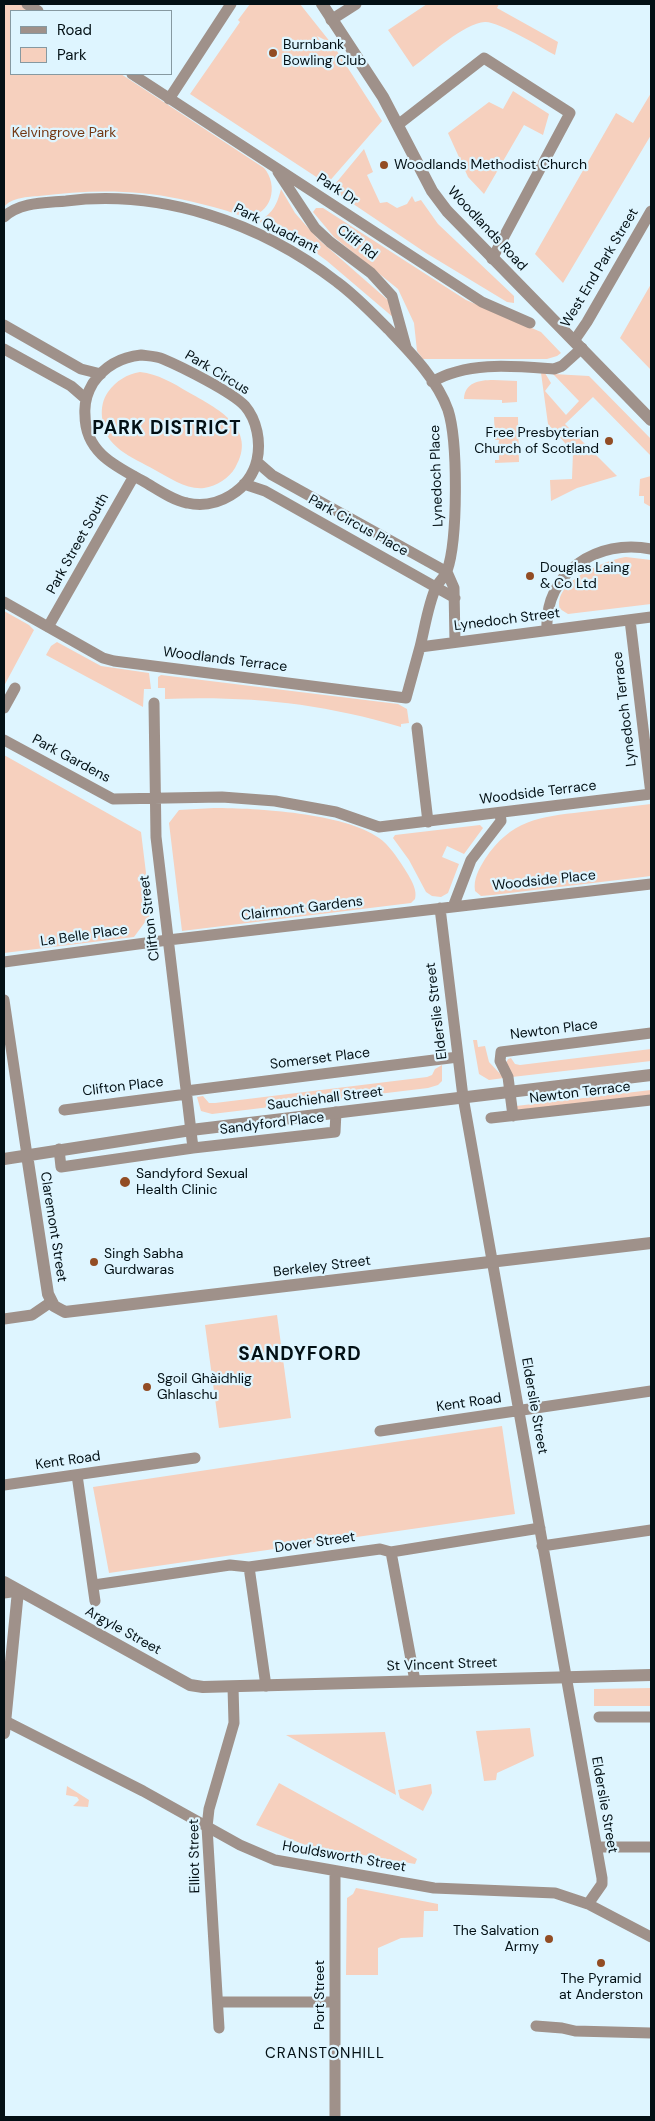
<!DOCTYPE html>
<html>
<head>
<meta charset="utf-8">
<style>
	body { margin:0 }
	#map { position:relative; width:655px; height:2121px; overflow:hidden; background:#def5ff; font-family:"DM Sans",sans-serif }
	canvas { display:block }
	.frame { position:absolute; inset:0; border:5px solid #031015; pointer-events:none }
	.legend { position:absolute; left:10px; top:10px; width:162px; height:65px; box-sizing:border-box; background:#def5ff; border:1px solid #8699a1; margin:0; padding:6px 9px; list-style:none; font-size:15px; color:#031015 }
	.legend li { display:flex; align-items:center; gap:10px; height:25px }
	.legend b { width:25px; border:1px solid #8699a1 }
</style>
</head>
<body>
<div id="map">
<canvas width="655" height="2121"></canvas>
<div class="frame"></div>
<ul class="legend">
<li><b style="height:6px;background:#9f918a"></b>Road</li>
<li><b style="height:14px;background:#f6d0be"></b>Park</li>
</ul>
</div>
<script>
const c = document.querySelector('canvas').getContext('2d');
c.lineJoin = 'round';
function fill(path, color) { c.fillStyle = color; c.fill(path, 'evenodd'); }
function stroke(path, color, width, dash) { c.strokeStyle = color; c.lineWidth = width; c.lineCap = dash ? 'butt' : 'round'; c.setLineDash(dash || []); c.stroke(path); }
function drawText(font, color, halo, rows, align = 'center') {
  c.font = font + ' "DM Sans",sans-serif'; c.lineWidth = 4.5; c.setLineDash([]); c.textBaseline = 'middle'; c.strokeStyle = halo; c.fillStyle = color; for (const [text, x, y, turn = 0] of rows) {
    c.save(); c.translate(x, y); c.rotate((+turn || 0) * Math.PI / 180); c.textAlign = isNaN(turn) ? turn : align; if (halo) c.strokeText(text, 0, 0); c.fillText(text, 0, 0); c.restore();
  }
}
fill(new Path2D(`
	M 4,4 L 29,4 L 25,11 L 11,11 L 11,74 L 121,74 L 264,168 C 279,185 272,216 246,216 C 239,216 231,212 224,210 C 210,206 195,202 180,199 C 132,189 87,190 39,196 C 28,197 12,197 4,207 Z
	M 250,4 L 300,4 L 331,43 L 317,36 L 326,50 L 328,46 L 335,48 L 382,121 L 327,184 L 190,94 L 240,22 L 238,20 Z
	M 427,4 L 499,4 L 497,8 L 558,42 L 555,55 C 542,48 498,21 485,22 C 464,23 430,55 413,67 L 388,30 Z
	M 513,91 L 549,114 L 543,135 L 524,125 L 484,194 L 468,177 L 448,133 L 489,102 L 503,109 Z
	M 651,93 L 651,135 L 563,283 L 535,254 L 616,113 L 633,123 Z
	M 364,149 L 373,172 L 367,175 L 380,203 L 387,202 L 397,208 L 407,204 L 412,196 L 415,202 L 421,200 L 438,224 L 514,296 L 514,303 L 507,302 L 426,253 L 331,189 Z
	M 281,189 L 295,213 L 317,238 L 390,302 L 394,318 L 327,261 L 308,247 L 261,223 L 260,221 C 273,212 277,205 281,189 Z
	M 316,208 L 323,208 L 466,300 L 541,332 L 561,353 L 557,356 L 547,359 L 423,359 L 417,351 L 414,323 L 398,289 L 334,237 L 313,212 Z
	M 651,284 L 651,370 L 620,338 Z
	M 140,372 C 158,374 173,383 188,392 C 216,408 259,428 235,468 C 229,478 217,486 204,488 C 187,490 170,478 155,470 C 132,457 103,447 102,417 C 101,408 103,399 108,392 C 116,381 127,374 140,372 Z
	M 541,373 L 545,373 L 551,383 L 545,391 L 566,415 L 579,401 L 553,374 L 589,376 L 651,439 L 651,456 L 593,397 L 565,424 L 617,476 L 577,488 L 551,501 L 550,480 L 572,479 L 573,452 L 548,424 Z
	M 517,381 L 517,402 L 502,403 L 502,400 L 464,399 C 465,374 498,381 517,381 Z
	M 494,417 L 518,417 L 519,462 L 495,463 L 495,460 L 499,460 L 499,454 L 495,454 L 495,446 L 498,446 L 499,440 L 495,440 Z
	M 651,476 L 651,507 L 644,503 L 644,496 L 639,496 L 640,479 Z
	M 626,557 L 651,560 L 651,604 L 568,614 L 560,609 C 552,582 605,560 626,557 Z
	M 4,611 L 29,625 L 34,630 L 4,686 Z
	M 57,642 L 101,666 L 149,673 L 151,689 L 144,689 L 143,707 L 46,655 L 51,646 Z
	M 161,675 L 398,704 L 407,709 L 409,723 L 401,724 L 401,727 C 319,703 250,696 165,699 L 165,688 L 158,688 L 158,677 Z
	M 4,755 L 141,832 L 151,914 L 134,937 L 4,953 Z
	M 651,804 L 651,876 L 493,895 L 481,896 L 475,891 C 473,879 479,869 485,859 C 511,820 539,817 582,812 C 605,809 628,807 651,804 Z
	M 214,808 C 257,808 344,813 379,838 C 389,845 397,857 404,868 C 409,876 418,889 415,899 L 411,903 L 182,931 L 169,823 L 179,810 Z
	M 480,825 L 483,828 L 464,854 L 447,846 L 442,857 L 459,864 L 448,893 L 441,897 L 432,896 L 426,892 L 409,860 L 393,838 L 395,835 Z
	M 473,1040 L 477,1040 L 478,1047 L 485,1046 L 489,1062 L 504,1078 L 489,1080 L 479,1074 Z
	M 651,1049 L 651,1061 L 512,1077 L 506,1063 L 508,1059 L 511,1058 L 515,1064 L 520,1065 Z
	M 442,1065 L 442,1081 L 438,1085 L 428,1088 L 212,1114 L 201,1111 L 197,1097 L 203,1096 L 209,1103 L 215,1103 L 427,1077 L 432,1075 L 435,1069 Z
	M 651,1090 L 651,1096 L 518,1110 L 516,1106 Z
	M 277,1315 L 291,1418 L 219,1428 L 205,1325 Z
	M 502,1426 L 515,1514 L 109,1573 L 93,1487 Z
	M 651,1688 L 651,1706 L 594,1706 L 594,1689 Z
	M 530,1728 L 534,1756 L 497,1773 L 496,1780 L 484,1781 L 476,1731 Z
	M 385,1732 L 396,1795 L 286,1735 Z
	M 279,1783 L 417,1859 L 415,1864 L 305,1845 L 256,1825 Z
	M 431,1784 L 432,1793 L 423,1811 L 400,1798 L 398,1790 Z
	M 67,1786 L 89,1800 L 88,1807 L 73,1806 L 79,1800 L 77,1797 L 66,1795 Z
	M 356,1888 L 438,1904 L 438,1911 L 424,1911 L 423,1937 L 401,1938 L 378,1948 L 378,1975 L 346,1975 L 347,1898 L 353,1894 Z`), '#f6d0be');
stroke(new Path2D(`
	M 27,4 L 38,11
	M 331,20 L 356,4
	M 132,74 L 482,302 L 530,323
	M 169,99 L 231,4
	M 399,124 L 484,58 L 570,113 L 492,259
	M 278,172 L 315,228 L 330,242 L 371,273 L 392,296 L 406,347
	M 4,217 C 20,202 45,203 66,201 C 162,189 261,223 337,282 C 356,296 372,313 388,329 C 410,352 437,379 448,410 C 458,441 458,540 447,571 C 445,577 439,581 436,587 C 428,605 425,627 420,647
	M 4,325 L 81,369 L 101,374
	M 574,341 L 587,322 L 651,211
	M 4,349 L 71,386 L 86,399
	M 141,355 C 148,356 156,356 163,359 C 182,367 232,392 245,406 C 257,420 261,442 257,460 C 250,490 217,510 187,503 C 172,500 157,489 143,481 C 115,466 85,452 85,415 C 84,403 87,393 93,383 C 104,367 121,357 141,355 Z
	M 432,382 C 467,361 514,366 554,369 L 562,366 L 582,348
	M 257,462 L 272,475 L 447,572
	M 244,484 L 265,491 L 455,598
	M 447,572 L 454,588 L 455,642
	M 4,602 L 103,658 L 114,661 L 406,698 L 420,647 L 651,617
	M 630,620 L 651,794
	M 48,627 L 134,476
	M 547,630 C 544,572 598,538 651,549
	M 154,703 L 156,837 L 193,1148
	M 4,708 L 15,688
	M 417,728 L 428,822
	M 4,740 L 113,799 L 222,797 L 275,801 L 336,812 L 379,827 L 651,794
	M 453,907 L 471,860 L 501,821 L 500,813
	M 440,908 L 463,1097 L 602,1878 L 602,1884 L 588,1904
	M 4,962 L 168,940 L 651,884
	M 4,1000 L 27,1155
	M 186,1091 L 458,1057
	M 64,1110 L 187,1094
	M 513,1116 L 508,1077 L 500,1061 L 501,1052 L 651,1033
	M 491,1118 L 651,1100
	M 59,1149 L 61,1167 L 193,1148 L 335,1132 L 336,1112
	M 4,1319 L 32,1315 L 51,1302
	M 380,1431 L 651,1391
	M 77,1475 L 95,1601
	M 4,1485 L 195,1458
	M 542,1546 L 651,1530
	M 391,1552 L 415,1681
	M 249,1567 L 266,1686
	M 94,1585 L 230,1565 L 249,1567 L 380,1549 L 391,1552 L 540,1528
	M 4,1593 L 18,1591
	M 599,1717 L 651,1717
	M 5,1721 L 143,1791 L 240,1845 L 275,1860 L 434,1888 L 555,1893 L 588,1904 L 651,1937
	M 597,1847 L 651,1847
	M 218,2002 L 335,2002
	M 536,2026 L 562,2028 L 575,2031 L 651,2033
	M 219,2028 L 207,1827 L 209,1809 L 234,1723 L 233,1687
	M 335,2117 L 335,1872`), '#9f918a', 11);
stroke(new Path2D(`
	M 322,4 L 383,97 L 432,191 L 447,211 L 651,420
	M 27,1155 L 48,1294 L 54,1306 L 65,1312 L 651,1243
	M 4,1159 L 191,1130 L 651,1075
	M 4,1582 L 190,1685 L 203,1687 L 651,1675
	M 4,1733 L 18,1591`), '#9f918a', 12);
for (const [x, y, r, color] of [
	[273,53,5,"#924c24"],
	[384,165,5,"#924c24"],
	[609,441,5,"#924c24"],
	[530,576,5,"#924c24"],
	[125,1182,6,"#924c24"],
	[94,1262,5,"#924c24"],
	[147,1387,5,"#924c24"],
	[549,1939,5,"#924c24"],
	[601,1963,5,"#924c24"]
]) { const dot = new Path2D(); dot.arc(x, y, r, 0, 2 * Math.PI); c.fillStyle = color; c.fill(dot); stroke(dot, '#def5ff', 2); }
drawText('14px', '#031015', '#def5ff', [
	["Burnbank",283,45],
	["Bowling Club",283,61],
	["Woodlands Methodist Church",394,165],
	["Free Presbyterian",599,433,"right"],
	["Church of Scotland",599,449,"right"],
	["Douglas Laing",540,568],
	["& Co Ltd",540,584],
	["Sandyford Sexual",136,1174],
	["Health Clinic",136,1190],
	["Singh Sabha",104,1254],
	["Gurdwaras",104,1270],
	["Sgoil Ghàidhlig",157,1379],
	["Ghlaschu",157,1395],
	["The Salvation",539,1931,"right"],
	["Army",539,1947,"right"],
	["The Pyramid",601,1979,"center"],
	["at Anderston",601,1995,"center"]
], 'left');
drawText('14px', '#733814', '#def5ff', [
	["Kelvingrove Park",64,133]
]);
drawText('14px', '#031015', '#def5ff', [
	["Park Dr",337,190,33],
	["Park Quadrant",276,229,27],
	["Woodlands Road",487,229,47],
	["Cliff Rd",357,243,38],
	["West End Park Street",600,268,-59],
	["Park Circus",217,373,31],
	["Lynedoch Place",437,476,-92],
	["Park Circus Place",358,526,29],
	["Park Street South",78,544,-61],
	["Lynedoch Street",507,620,-7],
	["Woodlands Terrace",225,660,7],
	["Lynedoch Terrace",625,709,-97],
	["Park Gardens",71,759,28],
	["Woodside Terrace",538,793,-7],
	["Woodside Place",544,881,-6],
	["Clairmont Gardens",302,909,-7],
	["Clifton Street",150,918,-97],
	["La Belle Place",84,936,-8],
	["Elderslie Street",437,1011,-97],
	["Newton Place",554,1030,-7],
	["Somerset Place",320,1059,-7],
	["Clifton Place",123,1087,-7],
	["Newton Terrace",580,1093,-7],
	["Sauchiehall Street",325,1099,-7],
	["Sandyford Place",272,1124,-7],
	["Claremont Street",53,1227,81],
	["Berkeley Street",322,1267,-7],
	["Kent Road",469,1403,-8],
	["Elderslie Street",534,1406,80],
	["Kent Road",68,1461,-8],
	["Dover Street",315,1543,-8],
	["Argyle Street",123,1631,29],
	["St Vincent Street",442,1665,-2],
	["Elderslie Street",604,1805,80],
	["Elliot Street",195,1856,-91],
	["Houldsworth Street",344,1857,10],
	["Port Street",320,1995,-90]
]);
c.letterSpacing = '1px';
drawText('15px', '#031015', '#def5ff', [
	["CRANSTONHILL",325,2054]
]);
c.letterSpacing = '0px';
c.letterSpacing = '1px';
drawText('bold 19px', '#031015', '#def5ff', [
	["PARK DISTRICT",167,429],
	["SANDYFORD",300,1355]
]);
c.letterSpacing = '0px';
</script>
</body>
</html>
